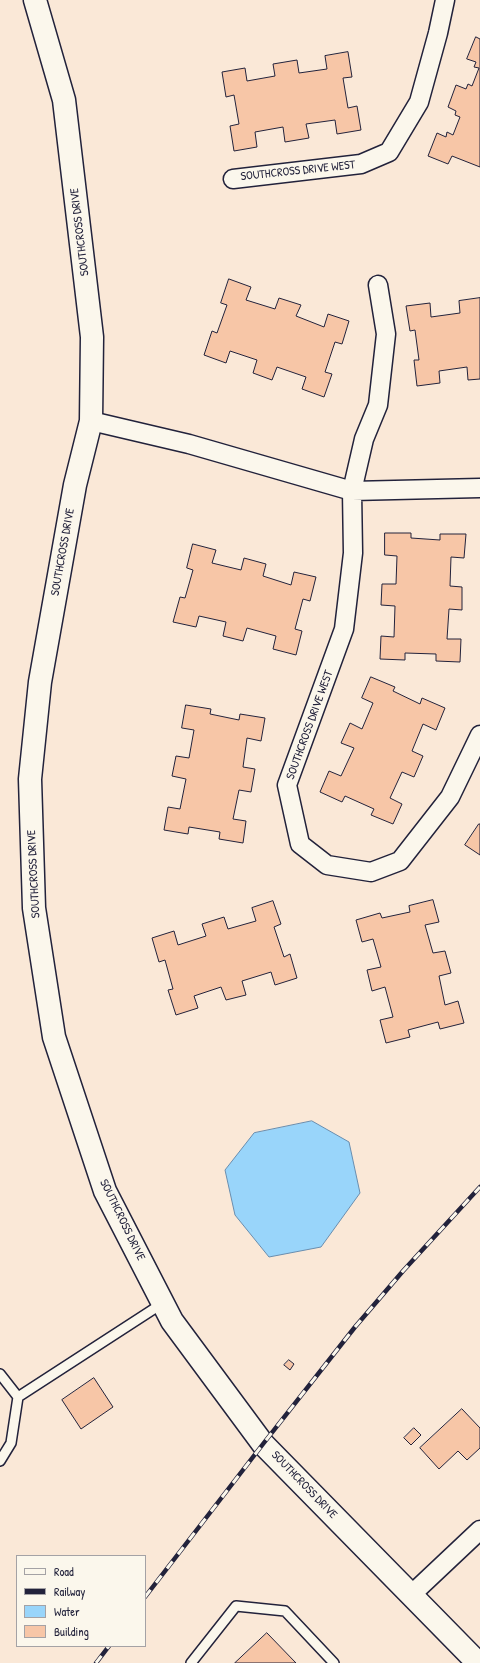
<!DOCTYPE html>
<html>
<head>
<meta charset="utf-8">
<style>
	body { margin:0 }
	#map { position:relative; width:480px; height:1663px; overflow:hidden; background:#fae8d7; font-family:"Patrick Hand",sans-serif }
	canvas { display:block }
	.legend { position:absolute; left:16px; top:1555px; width:130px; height:92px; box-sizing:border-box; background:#fbf7ec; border:1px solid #a4a2a5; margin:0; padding:5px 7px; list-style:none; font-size:12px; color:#22223b }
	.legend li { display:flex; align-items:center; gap:8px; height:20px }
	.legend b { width:20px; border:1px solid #a4a2a5 }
</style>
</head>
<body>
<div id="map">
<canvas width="480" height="1663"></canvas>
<ul class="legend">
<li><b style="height:5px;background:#fbf7ec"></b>Road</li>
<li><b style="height:5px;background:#22223b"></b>Railway</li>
<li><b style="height:11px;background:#99d5fa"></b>Water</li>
<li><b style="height:11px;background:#f7c6a7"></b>Building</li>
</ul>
</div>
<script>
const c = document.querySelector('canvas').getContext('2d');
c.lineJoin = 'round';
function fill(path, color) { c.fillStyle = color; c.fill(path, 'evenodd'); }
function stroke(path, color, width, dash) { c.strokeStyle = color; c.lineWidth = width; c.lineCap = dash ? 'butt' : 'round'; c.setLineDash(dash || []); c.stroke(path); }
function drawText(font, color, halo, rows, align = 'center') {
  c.font = font + ' "Patrick Hand",sans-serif'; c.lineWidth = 3.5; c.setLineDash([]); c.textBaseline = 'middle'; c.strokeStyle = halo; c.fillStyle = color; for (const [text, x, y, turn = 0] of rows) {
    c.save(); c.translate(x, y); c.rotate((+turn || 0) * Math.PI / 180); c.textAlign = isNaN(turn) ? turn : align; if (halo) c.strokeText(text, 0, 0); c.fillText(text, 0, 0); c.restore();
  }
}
const water = new Path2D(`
	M 312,1121 L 349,1142 L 360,1193 L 321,1247 L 269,1257 L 235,1215 L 225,1170 L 254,1133 Z`);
fill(water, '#99d5fa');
stroke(water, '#698dae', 1);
const building = new Path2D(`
	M 476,37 L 480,39 L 480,167 L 452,156 L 448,164 L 428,156 L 437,133 L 446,137 L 447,132 L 453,135 L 460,117 L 455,115 L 456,111 L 448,107 L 456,85 L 466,89 L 468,84 L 472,86 L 479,68 L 474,67 L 476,62 L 467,59 Z
	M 348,52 L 352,77 L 343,78 L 348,108 L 357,106 L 361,130 L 337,134 L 335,120 L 306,124 L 309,138 L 285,142 L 283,127 L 255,132 L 257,147 L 234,151 L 230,126 L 239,124 L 234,95 L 226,97 L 222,72 L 245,68 L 247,81 L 275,76 L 273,64 L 297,60 L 299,73 L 327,69 L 325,56 Z
	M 229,279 L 251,287 L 246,300 L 275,309 L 279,298 L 301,305 L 296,316 L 324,327 L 328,314 L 349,321 L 342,344 L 335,342 L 325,372 L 332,374 L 324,397 L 302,389 L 306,377 L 277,367 L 272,380 L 253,373 L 257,360 L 230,351 L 226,363 L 204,355 L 212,331 L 217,333 L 227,305 L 221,303 Z
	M 480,298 L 480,379 L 468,380 L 467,367 L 439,371 L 440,383 L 417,386 L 414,360 L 419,360 L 415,330 L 410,331 L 406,306 L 430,303 L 431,317 L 460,313 L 459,301 Z
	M 385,533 L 411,533 L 411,538 L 440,540 L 440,534 L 466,534 L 464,558 L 451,557 L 450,586 L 462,587 L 462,610 L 449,609 L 447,639 L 461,639 L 460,662 L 436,661 L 436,654 L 405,653 L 405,660 L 380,659 L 381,636 L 394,637 L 395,606 L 381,605 L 382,584 L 396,584 L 397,556 L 385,555 Z
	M 193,544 L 216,550 L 212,563 L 241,570 L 244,558 L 266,564 L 263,576 L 291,585 L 294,572 L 316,577 L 310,601 L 303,599 L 295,629 L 302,631 L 296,655 L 273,649 L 276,636 L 247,628 L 243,641 L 223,636 L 226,622 L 199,616 L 196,627 L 173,622 L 180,597 L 185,598 L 193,570 L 187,568 Z
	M 371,677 L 395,687 L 393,691 L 420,704 L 422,698 L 445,708 L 436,730 L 423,724 L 412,751 L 423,756 L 414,777 L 402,772 L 390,798 L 402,804 L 393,824 L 371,815 L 374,809 L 345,796 L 342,802 L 320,792 L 329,771 L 341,776 L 354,748 L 341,743 L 350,723 L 362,729 L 373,703 L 362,698 Z
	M 186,705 L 211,709 L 210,714 L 239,720 L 240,714 L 265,718 L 261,741 L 247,738 L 243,767 L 255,769 L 251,792 L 239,790 L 233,819 L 246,821 L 243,843 L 219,839 L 220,832 L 189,827 L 188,834 L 164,830 L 168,807 L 180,809 L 186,779 L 172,776 L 176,756 L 189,758 L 194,730 L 182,728 Z
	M 479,824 L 480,824 L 480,855 L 465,845 Z
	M 433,900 L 439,922 L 425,925 L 433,953 L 445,951 L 451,973 L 439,976 L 445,1005 L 458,1001 L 464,1023 L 440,1029 L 438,1022 L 408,1030 L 410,1037 L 386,1043 L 380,1020 L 393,1017 L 385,987 L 372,991 L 367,970 L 381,967 L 373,939 L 362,942 L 356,920 L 380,913 L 382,918 L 410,912 L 409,906 Z
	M 273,901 L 281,924 L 274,927 L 284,957 L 290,954 L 297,978 L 275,985 L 271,972 L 242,981 L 246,995 L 226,1000 L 221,987 L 194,996 L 198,1008 L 176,1015 L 168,990 L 173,989 L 165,960 L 159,962 L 152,938 L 174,931 L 178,945 L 206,936 L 202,924 L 224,917 L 228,929 L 256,921 L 252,908 Z
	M 289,1360 L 294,1364 L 290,1370 L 284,1365 Z
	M 94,1378 L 113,1407 L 81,1429 L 62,1400 Z
	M 462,1409 L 480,1428 L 480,1448 L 467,1460 L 458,1451 L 439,1469 L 420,1448 Z
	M 414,1428 L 421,1435 L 411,1445 L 404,1438 Z
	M 267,1633 L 296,1663 L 235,1663 Z`);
fill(building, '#f7c6a7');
stroke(building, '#22223b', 1);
const service = new Path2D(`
	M 0,1374 L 18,1397 L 11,1443 L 0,1461
	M 18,1397 L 163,1303
	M 191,1663 L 236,1606 L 285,1611 L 334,1663`);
const minor = new Path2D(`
	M 233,179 L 361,164 L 389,152 L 419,102 L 438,33 L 445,0
	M 378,285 L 386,334 L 378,405 L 364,439 L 352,491 L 353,553 L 344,629 L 287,785 L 300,844 L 327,865 L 371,872 L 400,861 L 450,797 L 480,735
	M 91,421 L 189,444 L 352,491 L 480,488
	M 411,1595 L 480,1530`);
const tertiary = new Path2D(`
	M 35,0 L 64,100 L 92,337 L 91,421 L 75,485 L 40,682 L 30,779 L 34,908 L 54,1037 L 105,1191 L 172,1321 L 263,1444 L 478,1663`);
stroke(service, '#22223b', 12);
stroke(minor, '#22223b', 21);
stroke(tertiary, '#22223b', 25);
stroke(service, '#fbf7ec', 9);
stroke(minor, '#fbf7ec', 18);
stroke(tertiary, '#fbf7ec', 22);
const rail = new Path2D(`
	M 145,1597 L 263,1444 L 355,1327 L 403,1271 L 480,1187
	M 96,1663 L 109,1646`);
stroke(rail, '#22223b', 4.5);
stroke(rail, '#fbf7ec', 3, [9]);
drawText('12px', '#22223b', '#fbf7ec', [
	["SOUTHCROSS DRIVE WEST",298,171,-6],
	["SOUTHCROSS DRIVE",80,232,-97],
	["SOUTHCROSS DRIVE",63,552,-80],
	["SOUTHCROSS DRIVE WEST",310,725,-70],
	["SOUTHCROSS DRIVE",34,874,-93],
	["SOUTHCROSS DRIVE",122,1220,64],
	["SOUTHCROSS DRIVE",304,1485,46]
]);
</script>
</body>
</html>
